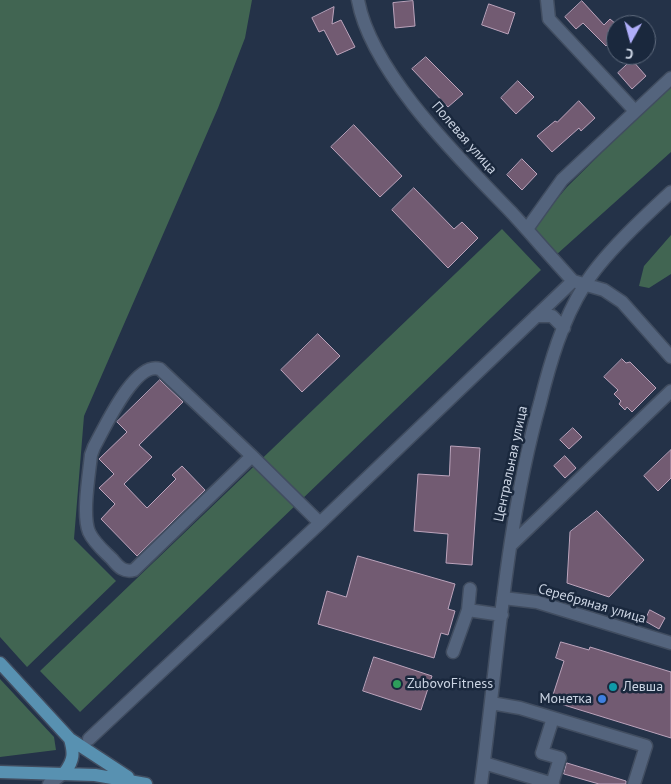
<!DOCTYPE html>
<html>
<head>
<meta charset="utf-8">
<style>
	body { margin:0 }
	#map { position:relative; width:671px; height:784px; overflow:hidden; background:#243248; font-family:"PT Sans",sans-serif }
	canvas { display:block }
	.north { position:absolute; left:606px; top:15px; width:50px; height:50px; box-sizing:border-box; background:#1a283d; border:1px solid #616d7f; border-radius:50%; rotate:187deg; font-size:14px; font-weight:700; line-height:20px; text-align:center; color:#cbd4e3 }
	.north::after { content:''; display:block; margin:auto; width:18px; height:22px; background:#afaefa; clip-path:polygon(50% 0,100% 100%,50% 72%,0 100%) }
</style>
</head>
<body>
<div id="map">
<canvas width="671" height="784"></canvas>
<div class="north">С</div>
</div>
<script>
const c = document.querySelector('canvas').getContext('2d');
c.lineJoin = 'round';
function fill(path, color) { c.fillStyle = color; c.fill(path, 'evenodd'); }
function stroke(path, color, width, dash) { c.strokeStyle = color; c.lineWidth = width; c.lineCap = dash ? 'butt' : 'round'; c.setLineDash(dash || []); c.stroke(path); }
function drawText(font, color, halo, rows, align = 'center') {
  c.font = font + ' "PT Sans",sans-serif'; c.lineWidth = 5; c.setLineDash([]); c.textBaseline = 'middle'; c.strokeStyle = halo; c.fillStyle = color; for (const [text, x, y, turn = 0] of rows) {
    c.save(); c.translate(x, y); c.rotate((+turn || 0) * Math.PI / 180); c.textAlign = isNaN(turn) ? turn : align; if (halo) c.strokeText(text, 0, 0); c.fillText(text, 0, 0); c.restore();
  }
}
fill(new Path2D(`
	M 0,0 L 252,0 L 245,38 L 218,108 L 84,416 L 74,539 L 116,581 L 27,667 L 0,637 Z
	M 671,84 L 671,152 L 556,255 L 533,228 L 567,187 Z
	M 502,229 L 541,270 L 80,712 L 40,671 Z
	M 671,235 L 671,274 L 649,288 L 639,286 L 644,266 Z
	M 0,679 L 54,737 L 56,750 L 0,757 Z`), '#416552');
const building = new Path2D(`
	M 413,1 L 415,26 L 395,28 L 393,3 Z
	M 582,1 L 604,25 L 610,19 L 616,24 L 616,36 L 606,46 L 583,23 L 576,29 L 565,17 Z
	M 489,4 L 515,13 L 508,34 L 482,25 Z
	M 334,7 L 332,24 L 341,20 L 355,47 L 337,55 L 324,30 L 319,32 L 312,18 Z
	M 426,57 L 463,94 L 448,107 L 412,69 Z
	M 632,60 L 646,76 L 632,89 L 618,73 Z
	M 518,81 L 534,97 L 516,114 L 501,98 Z
	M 579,101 L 595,118 L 581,131 L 579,128 L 552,152 L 537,136 L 555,121 L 557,122 Z
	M 354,125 L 402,176 L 380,197 L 331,147 Z
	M 522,159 L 537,174 L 522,190 L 507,175 Z
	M 414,188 L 454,229 L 462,222 L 478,238 L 448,268 L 392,210 Z
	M 318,334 L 340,356 L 302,392 L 281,370 Z
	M 622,359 L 626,363 L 630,362 L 656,388 L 632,412 L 627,407 L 625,410 L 619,404 L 621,401 L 614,394 L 618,390 L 604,377 Z
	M 160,380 L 183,402 L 139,445 L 152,457 L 124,484 L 147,508 L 176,479 L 172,475 L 182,466 L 205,490 L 137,556 L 101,519 L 115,504 L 99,488 L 114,474 L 99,459 L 127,432 L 117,422 Z
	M 573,428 L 582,437 L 569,449 L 560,440 Z
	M 451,446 L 480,448 L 472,565 L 446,563 L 448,534 L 414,531 L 418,474 L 449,476 Z
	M 671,450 L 671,478 L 658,491 L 644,476 Z
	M 565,456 L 576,468 L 565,478 L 554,466 Z
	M 597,511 L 644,560 L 609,597 L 567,583 L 570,532 Z
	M 358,556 L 455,584 L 448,609 L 455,611 L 448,635 L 441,633 L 434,658 L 318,624 L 327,591 L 346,597 Z
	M 650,610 L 665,618 L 659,629 L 645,621 Z
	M 561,642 L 589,650 L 590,647 L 671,672 L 671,738 L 551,701 L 564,661 L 556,658 Z
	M 374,657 L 432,676 L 421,710 L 363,691 Z
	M 567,763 L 626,781 L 626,784 L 599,784 L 564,774 Z`);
fill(building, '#725b72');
stroke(building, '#bca4bc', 1);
const minor = new Path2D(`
	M 358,0 C 371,73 461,160 512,213 C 532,235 552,258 573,281
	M 547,0 L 549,19 L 635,111
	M 527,229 L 562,180 L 671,78
	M 536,316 L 552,316 L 564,328
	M 252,456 L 134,570 C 123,573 118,566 112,559 C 104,551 94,543 89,532 C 82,515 89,475 91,455 L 94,447 C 104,429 135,360 160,369 L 252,456 L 320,523
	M 511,545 L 671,391
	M 503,598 L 537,602 L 671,643
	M 468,610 L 470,589
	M 453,652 L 468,610 L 502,615
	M 491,703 L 520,708 L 646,746 L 634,784
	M 89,739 L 320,523 L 573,281 L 604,290 L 622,302 L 671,357
	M 484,763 L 553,784
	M 49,784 L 65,772
	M 481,784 C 498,657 505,527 540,403 C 550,363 562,321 584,286 C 602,256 645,216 671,192
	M 552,784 L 560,758 L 542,753 L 553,718`);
const major = new Path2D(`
	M 0,663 L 70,739 C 74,753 74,760 65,772
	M 70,739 L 128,777
	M 0,772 L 95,775 L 146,784`);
stroke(minor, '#414d60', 15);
stroke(major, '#414d60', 15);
stroke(minor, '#54647d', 12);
stroke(major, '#5891b1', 12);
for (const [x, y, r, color] of [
	[397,684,5,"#2e9e5b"],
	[613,687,5,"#0f9aa8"],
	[602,699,5,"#3f7fe0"]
]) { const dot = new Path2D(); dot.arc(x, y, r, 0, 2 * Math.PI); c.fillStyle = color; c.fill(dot); stroke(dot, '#1a283d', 2); }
drawText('14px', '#cbd4e3', '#1a283d', [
	["Полевая улица",464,138,49],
	["Центральная улица",511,464,-78],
	["Серебряная улица",592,604,16]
]);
drawText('14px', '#cbd4e3', '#1a283d', [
	["ZubovoFitness",407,684],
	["Левша",623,687],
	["Монетка",592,699,"right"]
], 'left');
</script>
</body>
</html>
